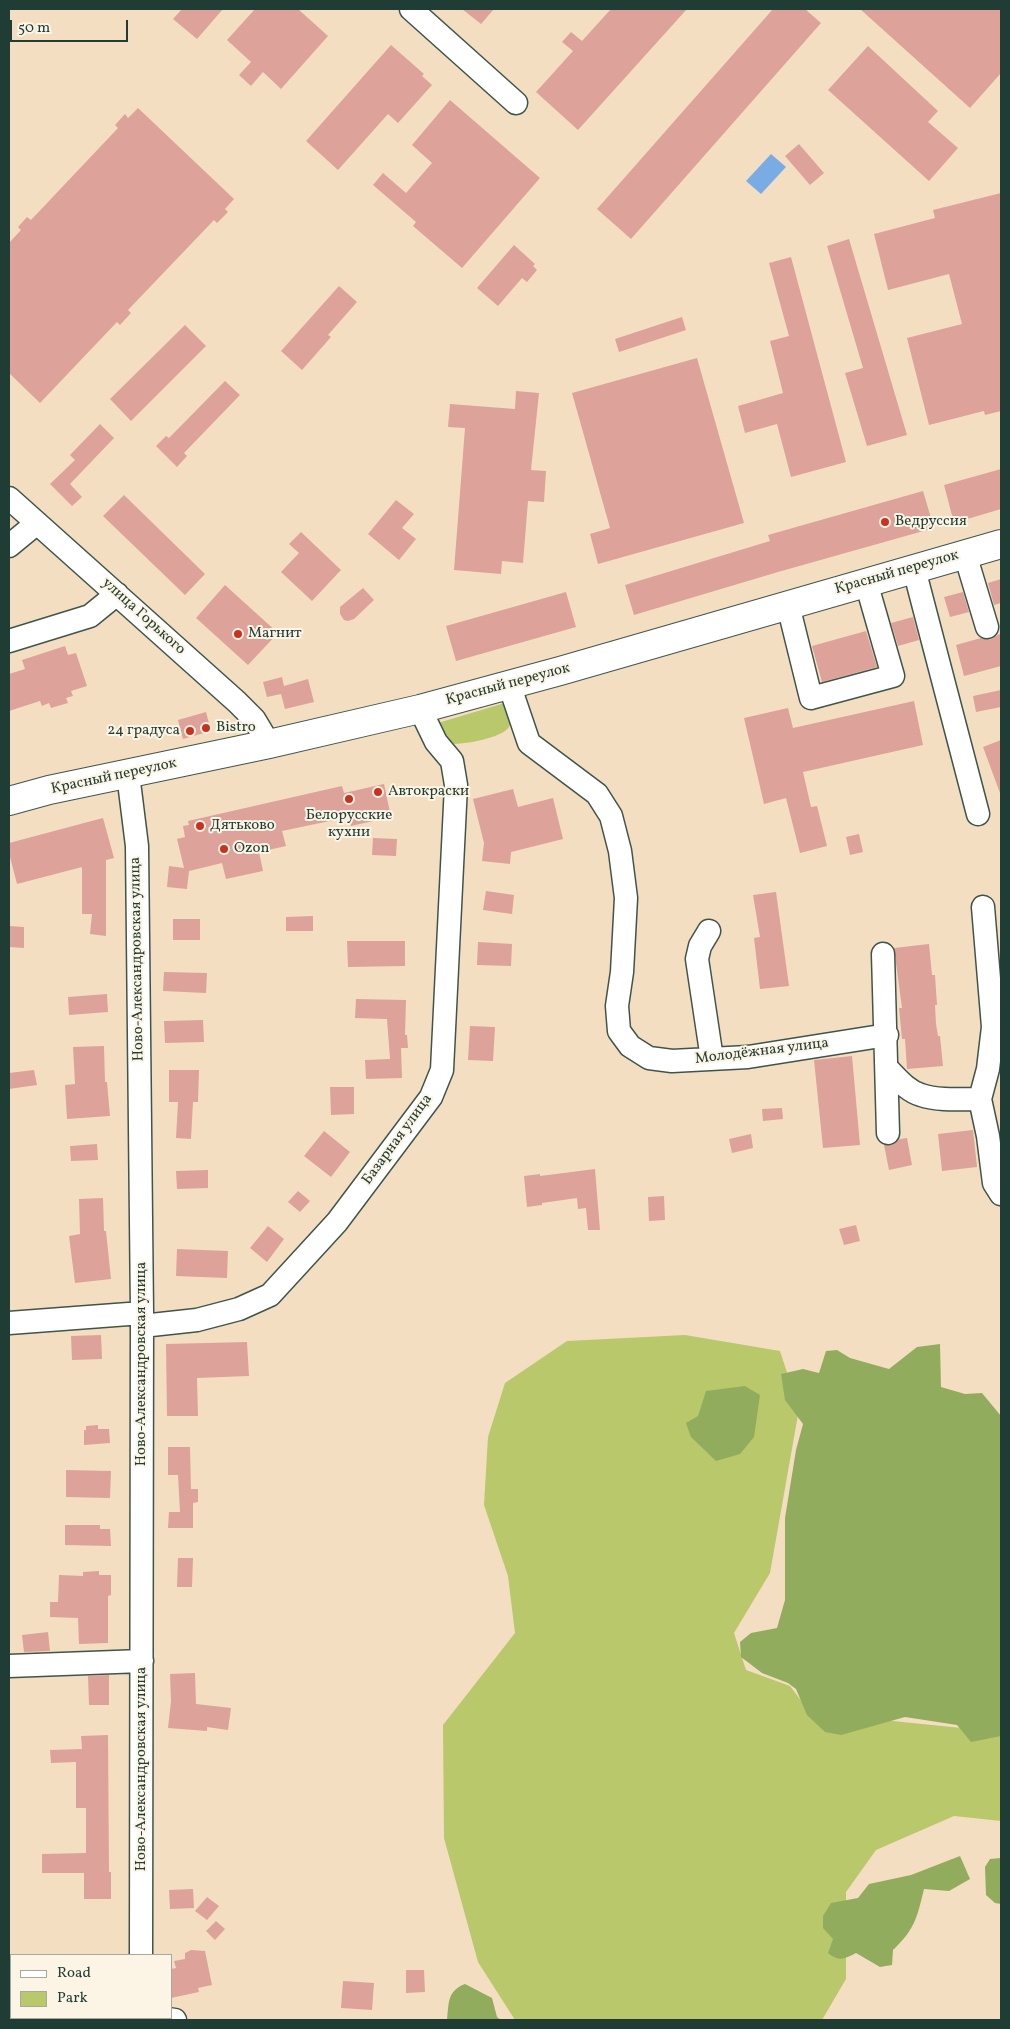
<!DOCTYPE html>
<html>
<head>
<meta charset="utf-8">
<style>
	body { margin:0 }
	#map { position:relative; width:1010px; height:2029px; overflow:hidden; background:#f4dec1; font-family:Vollkorn,serif }
	canvas { display:block }
	.frame { position:absolute; inset:0; border:10px solid #1f3d34; pointer-events:none }
	.legend { position:absolute; left:10px; top:1954px; width:162px; height:65px; box-sizing:border-box; background:#fcf5e5; border:1px solid #a4ab9e; margin:0; padding:6px 9px; list-style:none; font-size:15px; color:#1f3d34 }
	.legend li { display:flex; align-items:center; gap:10px; height:25px }
	.legend b { width:25px; border:1px solid #a4ab9e }
	.scale { position:absolute; left:10px; top:20px; width:118px; height:22px; box-sizing:border-box; border:2px solid #1f3d34; border-top:0; padding-left:6px; font-size:15px; line-height:18px; white-space:nowrap; color:#1f3d34; -webkit-text-stroke:4px #fcf5e5; paint-order:stroke }
</style>
</head>
<body>
<div id="map">
<canvas width="1010" height="2029"></canvas>
<div class="frame"></div>
<ul class="legend">
<li><b style="height:6px;background:#fff"></b>Road</li>
<li><b style="height:14px;background:#b8c86a"></b>Park</li>
</ul>
<div class="scale">50 m</div>
</div>
<script>
const c = document.querySelector('canvas').getContext('2d');
c.lineJoin = 'round';
function fill(path, color) { c.fillStyle = color; c.fill(path, 'evenodd'); }
function stroke(path, color, width, dash) { c.strokeStyle = color; c.lineWidth = width; c.lineCap = dash ? 'butt' : 'round'; c.setLineDash(dash || []); c.stroke(path); }
function drawText(font, color, halo, rows, align = 'center') {
  c.font = font + ' Vollkorn,serif'; c.lineWidth = 4; c.setLineDash([]); c.textBaseline = 'middle'; c.strokeStyle = halo; c.fillStyle = color; for (const [text, x, y, turn = 0] of rows) {
    c.save(); c.translate(x, y); c.rotate((+turn || 0) * Math.PI / 180); c.textAlign = isNaN(turn) ? turn : align; if (halo) c.strokeText(text, 0, 0); c.fillText(text, 0, 0); c.restore();
  }
}
fill(new Path2D(`
	M 508,702 L 513,711 C 512,716 511,723 509,727 C 501,739 460,745 447,744 L 438,723 Z
	M 685,1335 L 780,1351 L 799,1409 L 770,1573 L 734,1633 L 746,1670 L 790,1686 L 824,1731 L 883,1720 L 1001,1732 L 1001,1821 L 954,1816 L 876,1850 L 846,1892 L 846,1979 L 822,2020 L 515,2020 L 478,1962 L 444,1838 L 443,1725 L 515,1633 L 508,1576 L 484,1505 L 488,1437 L 505,1383 L 567,1341 Z`), '#b8c86a');
fill(new Path2D(`
	M 940,1344 L 941,1387 L 965,1394 L 982,1393 L 1001,1416 L 1001,1736 L 971,1742 L 957,1725 L 905,1717 L 841,1735 L 825,1732 L 807,1715 L 796,1689 L 788,1683 L 762,1673 L 741,1657 L 740,1642 L 751,1633 L 777,1628 L 785,1600 L 785,1518 L 796,1450 L 803,1424 L 785,1400 L 781,1374 L 803,1369 L 819,1373 L 826,1351 L 837,1350 L 850,1358 L 889,1369 L 917,1347 Z
	M 745,1386 L 760,1395 L 754,1437 L 740,1454 L 716,1461 L 691,1437 L 686,1423 L 698,1416 L 706,1391 Z
	M 960,1856 L 970,1879 L 949,1891 L 924,1889 C 917,1918 915,1929 893,1950 L 892,1965 L 880,1967 L 856,1953 C 845,1959 838,1962 828,1953 L 833,1939 L 823,1928 L 823,1916 L 831,1903 L 858,1898 L 869,1884 L 911,1875 Z
	M 1001,1858 L 1001,1904 L 995,1903 L 986,1895 L 985,1867 L 990,1859 Z
	M 465,1984 L 492,1998 L 497,2017 L 501,2020 L 447,2020 C 449,2003 447,1991 465,1984 Z`), '#92ac5e');
fill(new Path2D(`
	M 771,154 L 786,167 L 761,194 L 746,181 Z`), '#79ace5');
fill(new Path2D(`
	M 182,9 L 223,9 L 197,39 L 173,19 Z
	M 255,9 L 298,9 L 328,36 L 281,89 L 263,72 L 251,86 L 239,75 L 251,62 L 227,40 Z
	M 462,9 L 494,9 L 481,24 Z
	M 611,9 L 687,9 L 578,130 L 536,92 L 573,51 L 562,42 L 571,32 L 582,41 Z
	M 773,9 L 805,9 L 821,23 L 631,239 L 597,209 Z
	M 860,9 L 1001,9 L 1001,73 L 970,108 Z
	M 391,45 L 424,74 L 422,76 L 432,85 L 398,123 L 388,114 L 338,170 L 306,141 Z
	M 868,46 L 938,111 L 928,122 L 958,148 L 929,181 L 828,90 Z
	M 450,100 L 540,178 L 462,268 L 413,226 L 416,222 L 373,185 L 383,173 L 406,193 L 432,163 L 412,145 Z
	M 138,108 L 234,199 L 225,209 L 228,212 L 217,223 L 214,220 L 128,310 L 131,313 L 120,325 L 117,322 L 40,403 L 9,373 L 9,243 L 21,230 L 18,227 L 27,217 L 31,220 L 118,128 L 115,125 L 125,114 L 128,118 Z
	M 799,144 L 824,173 L 810,185 L 785,156 Z
	M 1001,193 L 1001,411 L 985,415 L 984,411 L 929,425 L 907,338 L 962,324 L 949,274 L 888,290 L 874,234 L 935,218 L 933,210 Z
	M 849,239 L 907,435 L 867,446 L 845,373 L 863,368 L 827,246 Z
	M 514,245 L 535,264 L 533,266 L 537,270 L 527,282 L 522,278 L 498,306 L 477,288 Z
	M 791,257 L 846,462 L 791,477 L 777,424 L 745,433 L 738,406 L 783,393 L 770,341 L 789,336 L 769,263 Z
	M 339,286 L 357,302 L 328,335 L 331,337 L 302,370 L 281,351 Z
	M 682,317 L 686,330 L 619,352 L 615,339 Z
	M 185,325 L 206,346 L 131,421 L 110,399 Z
	M 697,358 L 744,523 L 598,564 L 590,534 L 610,528 L 572,393 Z
	M 225,381 L 240,395 L 184,453 L 187,456 L 177,467 L 156,446 L 166,436 L 169,438 Z
	M 516,391 L 539,393 L 531,470 L 546,471 L 544,502 L 528,501 L 523,563 L 502,561 L 501,574 L 454,570 L 465,428 L 448,427 L 450,404 L 515,409 Z
	M 100,424 L 114,438 L 70,484 L 82,497 L 72,506 L 50,484 L 75,460 L 70,455 Z
	M 1001,469 L 1001,509 L 954,523 L 944,485 Z
	M 923,491 L 934,528 L 778,572 L 634,615 L 625,585 L 770,541 L 768,535 Z
	M 124,495 L 205,574 L 185,595 L 103,516 Z
	M 396,500 L 414,514 L 402,528 L 416,539 L 399,560 L 368,534 Z
	M 301,532 L 341,570 L 312,601 L 281,572 L 299,553 L 289,544 Z
	M 1001,579 L 1001,603 L 994,605 L 988,583 Z
	M 225,585 L 278,633 L 248,665 L 196,618 Z
	M 363,588 L 374,600 L 354,619 L 348,621 L 344,620 L 340,614 L 340,607 Z
	M 566,592 L 576,627 L 456,661 L 446,626 Z
	M 963,592 L 969,612 L 950,617 L 944,597 Z
	M 913,617 L 919,640 L 898,646 L 891,623 Z
	M 866,631 L 877,667 L 822,682 L 812,646 Z
	M 1001,633 L 1001,666 L 964,676 L 956,645 L 981,638 L 990,640 Z
	M 65,646 L 68,655 L 76,653 L 87,686 L 71,691 L 73,696 L 66,698 L 68,703 L 51,708 L 49,703 L 42,706 L 40,701 L 9,711 L 9,674 L 25,669 L 22,660 Z
	M 282,677 L 284,686 L 308,679 L 314,702 L 285,709 L 281,694 L 267,697 L 263,682 Z
	M 1001,690 L 1001,707 L 976,712 L 973,696 Z
	M 914,701 L 923,745 L 803,772 L 811,807 L 817,806 L 827,846 L 800,853 L 786,798 L 764,804 L 744,718 L 788,708 L 793,728 Z
	M 206,712 L 211,731 L 183,739 L 178,720 Z
	M 1001,740 L 1001,792 L 1000,793 L 983,747 Z
	M 384,784 L 391,817 L 351,826 L 349,817 L 282,831 L 286,846 L 259,852 L 263,871 L 226,879 L 222,863 L 189,871 L 187,889 L 167,887 L 169,866 L 184,868 L 177,839 L 185,837 L 183,826 L 189,825 L 188,821 L 342,786 L 344,793 Z
	M 513,789 L 518,807 L 553,798 L 563,839 L 511,852 L 510,864 L 482,861 L 484,843 L 473,799 Z
	M 103,818 L 114,858 L 106,860 L 106,936 L 90,934 L 92,914 L 82,914 L 82,867 L 17,884 L 9,853 L 9,843 Z
	M 859,834 L 863,852 L 850,855 L 846,837 Z
	M 373,838 L 397,839 L 396,856 L 372,855 Z
	M 486,891 L 514,895 L 512,914 L 483,910 Z
	M 776,892 L 789,986 L 760,989 L 754,938 L 760,937 L 753,895 Z
	M 313,916 L 313,931 L 286,931 L 286,917 Z
	M 173,919 L 200,919 L 200,940 L 173,940 Z
	M 9,926 L 24,927 L 24,948 L 9,947 Z
	M 347,941 L 405,941 L 405,966 L 348,967 Z
	M 478,942 L 512,944 L 511,966 L 477,965 Z
	M 929,944 L 932,975 L 935,975 L 937,1005 L 935,1005 L 936,1024 L 938,1036 L 940,1036 L 943,1066 L 907,1069 L 905,1039 L 902,1039 L 899,1008 L 902,1008 L 894,948 Z
	M 164,972 L 207,973 L 206,993 L 163,991 Z
	M 107,994 L 108,1012 L 69,1015 L 68,997 Z
	M 356,999 L 406,1000 L 405,1035 L 407,1035 L 408,1048 L 401,1048 L 402,1078 L 366,1079 L 365,1060 L 390,1059 L 387,1019 L 355,1018 Z
	M 203,1020 L 204,1042 L 165,1043 L 164,1021 Z
	M 470,1026 L 495,1027 L 493,1061 L 468,1060 Z
	M 104,1046 L 105,1082 L 107,1082 L 110,1116 L 67,1119 L 65,1085 L 75,1084 L 73,1047 Z
	M 852,1056 L 860,1145 L 823,1148 L 814,1060 Z
	M 34,1070 L 37,1085 L 9,1089 L 9,1073 Z
	M 169,1070 L 199,1070 L 198,1102 L 193,1102 L 191,1139 L 176,1138 L 178,1102 L 169,1102 Z
	M 330,1087 L 354,1087 L 354,1114 L 331,1115 Z
	M 782,1108 L 783,1119 L 763,1121 L 762,1109 Z
	M 973,1130 L 977,1167 L 942,1171 L 938,1134 Z
	M 324,1131 L 350,1152 L 331,1177 L 304,1156 Z
	M 751,1134 L 753,1148 L 732,1153 L 729,1139 Z
	M 907,1138 L 912,1165 L 889,1170 L 884,1145 L 894,1144 L 900,1139 Z
	M 97,1144 L 98,1160 L 71,1161 L 70,1146 Z
	M 595,1169 L 600,1230 L 588,1230 L 586,1208 L 578,1209 L 577,1198 L 542,1203 L 542,1205 L 527,1207 L 524,1176 L 540,1174 L 540,1176 Z
	M 208,1170 L 208,1188 L 177,1189 L 176,1171 Z
	M 298,1191 L 310,1201 L 300,1212 L 288,1202 Z
	M 664,1196 L 665,1220 L 649,1221 L 648,1197 Z
	M 103,1198 L 104,1231 L 106,1231 L 111,1279 L 75,1283 L 69,1236 L 80,1234 L 79,1199 Z
	M 856,1225 L 860,1241 L 844,1245 L 839,1229 Z
	M 268,1226 L 284,1239 L 267,1262 L 250,1248 Z
	M 177,1249 L 228,1251 L 227,1278 L 176,1276 Z
	M 101,1335 L 102,1359 L 72,1360 L 71,1336 Z
	M 247,1342 L 249,1376 L 197,1378 L 198,1416 L 167,1416 L 166,1344 Z
	M 98,1425 L 98,1429 L 109,1429 L 110,1443 L 84,1445 L 84,1430 L 86,1430 L 86,1426 Z
	M 168,1447 L 190,1447 L 191,1489 L 198,1489 L 198,1502 L 193,1503 L 193,1528 L 168,1528 L 169,1512 L 180,1512 L 178,1475 L 168,1475 Z
	M 66,1470 L 111,1471 L 110,1498 L 66,1497 Z
	M 65,1525 L 100,1525 L 100,1529 L 110,1529 L 111,1546 L 65,1545 Z
	M 178,1558 L 193,1558 L 192,1587 L 177,1587 Z
	M 99,1571 L 99,1575 L 111,1575 L 111,1595 L 108,1596 L 108,1643 L 79,1644 L 78,1618 L 50,1617 L 50,1602 L 58,1602 L 59,1575 L 83,1576 L 83,1572 Z
	M 48,1632 L 50,1651 L 24,1652 L 22,1635 Z
	M 195,1673 L 196,1704 L 231,1708 L 228,1730 L 207,1727 L 207,1731 L 168,1728 L 171,1701 L 170,1674 Z
	M 109,1675 L 109,1705 L 89,1705 L 88,1676 Z
	M 108,1735 L 109,1872 L 111,1872 L 111,1899 L 84,1899 L 84,1873 L 42,1873 L 42,1854 L 86,1853 L 86,1808 L 76,1808 L 76,1762 L 51,1763 L 50,1750 L 82,1749 L 81,1736 Z
	M 193,1889 L 194,1908 L 170,1909 L 169,1890 Z
	M 207,1897 L 219,1906 L 207,1920 L 195,1911 Z
	M 216,1921 L 225,1929 L 215,1940 L 206,1931 Z
	M 191,1950 L 205,1951 L 212,1985 L 198,1988 L 199,1992 L 171,1998 L 171,1969 L 176,1968 L 174,1961 L 185,1959 L 185,1953 Z
	M 406,1970 L 424,1970 L 425,1992 L 406,1993 Z
	M 343,1981 L 374,1983 L 372,2010 L 341,2008 Z`), '#dda29a');
const minor = new Path2D(`
	M 411,9 L 516,103
	M 9,498 L 237,702 L 254,719 L 269,744
	M 9,546 L 37,523
	M 965,554 L 987,627
	M 914,569 L 978,814
	M 788,605 L 811,698 L 893,676 L 866,582
	M 9,641 L 90,616 L 117,594
	M 509,684 L 529,743 L 597,794 L 611,816 L 620,851 L 626,898 L 622,972 L 617,1006 L 619,1031 L 630,1046 L 649,1058 L 672,1061 L 748,1057 L 887,1035
	M 128,774 L 137,846 L 142,1313 L 141,1955
	M 983,907 L 993,1027 L 988,1069 L 980,1099 L 988,1136 L 994,1183 L 1001,1194
	M 709,931 L 700,946 L 697,959 L 712,1059
	M 883,954 L 888,1133
	M 887,1068 C 897,1078 907,1091 921,1095 C 939,1101 961,1099 980,1099
	M 9,1323 L 142,1313
	M 142,1326 L 197,1320 L 239,1309 L 270,1295 L 337,1222 L 431,1097 L 442,1070 L 456,785 L 452,761 L 436,742 L 420,709
	M 9,1666 L 142,1661
	M 9,2018 L 19,2018
	M 161,2018 L 175,2020`);
const major = new Path2D(`
	M 9,801 L 49,790 L 269,744 L 420,709 L 560,671 L 1001,544`);
stroke(minor, '#3f5549', 25);
stroke(major, '#3f5549', 30);
stroke(minor, '#fff', 22);
stroke(major, '#fff', 28);
for (const [x, y, r, color] of [
	[885,522,5,"#c8321e"],
	[238,634,5,"#c8321e"],
	[206,728,5,"#c8321e"],
	[190,731,5,"#c8321e"],
	[378,792,5,"#c8321e"],
	[349,799,5,"#c8321e"],
	[200,826,5,"#c8321e"],
	[224,849,5,"#c8321e"]
]) { const dot = new Path2D(); dot.arc(x, y, r, 0, 2 * Math.PI); c.fillStyle = color; c.fill(dot); stroke(dot, '#fcf5e5', 2); }
drawText('15px', '#1f3d34', '#fcf5e5', [
	["Ведруссия",895,522],
	["Магнит",248,634],
	["Bistro",216,728],
	["24 градуса",180,731,"right"],
	["Автокраски",388,792],
	["Белорусские",349,816,"center"],
	["кухни",349,833,"center"],
	["Дятьково",210,826],
	["Ozon",234,849]
], 'left');
drawText('15px', '#1f3d34', '#fcf5e5', [
	["Красный переулок",897,573,-16],
	["улица Горького",143,617,42],
	["Красный переулок",508,685,-15],
	["Красный переулок",114,777,-12],
	["Ново-Александровская улица",138,959,-91],
	["Молодёжная улица",762,1052,-7],
	["Базарная улица",398,1140,-54],
	["Ново-Александровская улица",142,1364,-90],
	["Ново-Александровская улица",142,1769,-90]
]);
</script>
</body>
</html>
